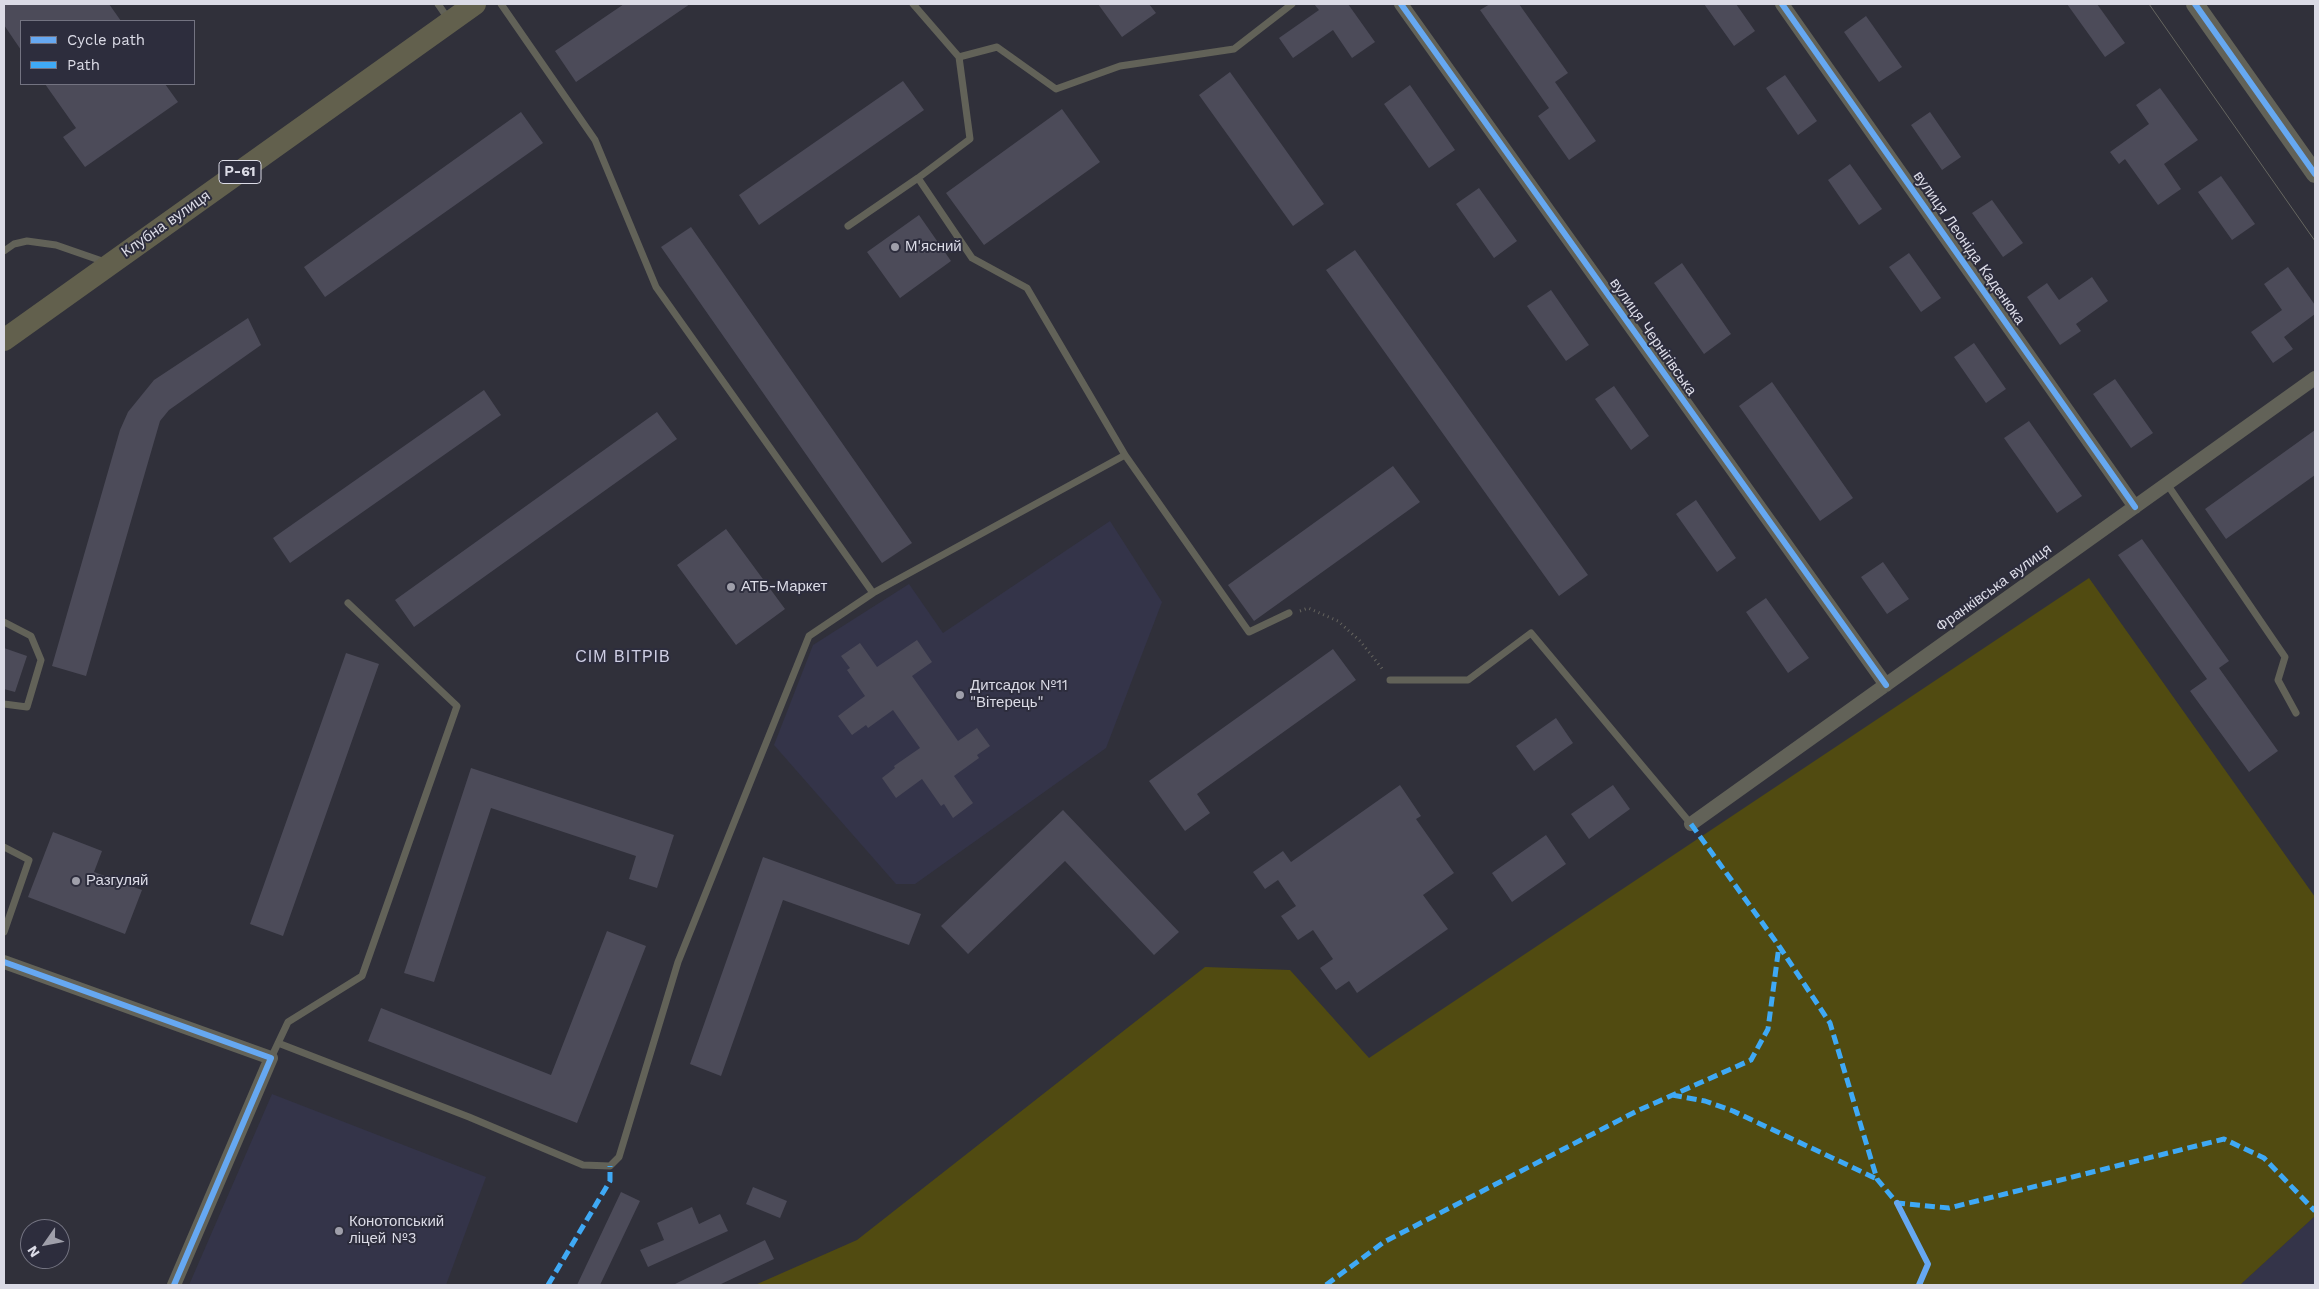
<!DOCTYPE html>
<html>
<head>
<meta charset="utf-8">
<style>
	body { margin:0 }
	#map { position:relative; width:2319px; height:1289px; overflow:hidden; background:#30303a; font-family:"Work Sans",sans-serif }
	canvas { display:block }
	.frame { position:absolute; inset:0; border:5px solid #dbdbe6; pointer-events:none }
	.legend { position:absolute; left:20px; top:20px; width:175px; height:65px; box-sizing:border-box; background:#2d2d3d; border:1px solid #737381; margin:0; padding:6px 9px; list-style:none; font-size:15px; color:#dbdbe6 }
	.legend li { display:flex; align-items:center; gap:10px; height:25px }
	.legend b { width:25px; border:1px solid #737381 }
	.north { position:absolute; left:20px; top:1219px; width:50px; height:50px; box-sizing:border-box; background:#2d2d3d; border:1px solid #737381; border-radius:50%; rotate:237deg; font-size:14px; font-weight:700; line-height:20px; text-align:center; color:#dbdbe6 }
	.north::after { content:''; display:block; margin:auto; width:18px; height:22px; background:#9f9faa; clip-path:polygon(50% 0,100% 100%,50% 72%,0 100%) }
</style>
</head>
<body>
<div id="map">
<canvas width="2319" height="1289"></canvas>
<div class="frame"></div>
<ul class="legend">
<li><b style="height:6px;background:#66a8f1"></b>Cycle path</li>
<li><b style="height:6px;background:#3fa9f5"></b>Path</li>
</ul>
<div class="north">N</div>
</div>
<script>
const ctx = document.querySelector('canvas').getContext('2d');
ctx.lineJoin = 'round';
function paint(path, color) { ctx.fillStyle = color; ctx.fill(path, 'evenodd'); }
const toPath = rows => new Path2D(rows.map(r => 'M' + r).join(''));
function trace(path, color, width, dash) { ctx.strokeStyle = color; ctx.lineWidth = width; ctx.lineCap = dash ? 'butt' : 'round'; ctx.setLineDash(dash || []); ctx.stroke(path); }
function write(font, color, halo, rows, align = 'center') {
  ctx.font = font + ' "Work Sans",sans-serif'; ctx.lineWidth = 4; ctx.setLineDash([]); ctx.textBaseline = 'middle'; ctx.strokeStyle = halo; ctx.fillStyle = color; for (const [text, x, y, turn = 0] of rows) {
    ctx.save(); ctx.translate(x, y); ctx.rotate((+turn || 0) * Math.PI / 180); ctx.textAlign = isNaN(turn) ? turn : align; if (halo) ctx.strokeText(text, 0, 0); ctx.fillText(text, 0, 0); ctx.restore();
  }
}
paint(toPath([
	[1110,521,1162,602,1106,748,915,884,896,884,774,745,813,645,909,584,943,633],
	[272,1094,486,1177,446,1285,189,1285],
	[2315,1216,2315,1285,2240,1285]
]), '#343449');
paint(toPath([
	[2089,578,2315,897,2315,1216,2240,1285,755,1285,857,1240,1205,967,1290,970,1369,1058]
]), '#514b11');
paint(toPath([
	[4,4,109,4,121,21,21,21,21,50,4,25],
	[624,4,690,4,576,82,555,51],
	[1098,4,1149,4,1156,13,1122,37],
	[1314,4,1348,4,1375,42,1352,58,1333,30,1293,58,1279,38,1319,10],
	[1490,4,1519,4,1568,73,1555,82,1596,141,1569,160,1538,116,1549,108,1480,10],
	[1704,4,1736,4,1755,31,1734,46],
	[2067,4,2097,4,2125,43,2105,57],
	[1866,16,1902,67,1879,82,1844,32],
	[1230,72,1324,204,1293,226,1199,95],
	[1785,75,1817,121,1798,135,1766,88],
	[903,81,924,110,759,225,739,195],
	[45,84,165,84,178,102,85,167,63,137,76,128],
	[1410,85,1455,150,1429,168,1384,104],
	[2160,88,2198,140,2164,164,2181,189,2158,205,2125,159,2119,164,2110,152,2149,124,2136,105],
	[1062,109,1100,162,984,245,946,193],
	[521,112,543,143,325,297,304,267],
	[1930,112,1961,157,1942,170,1911,125],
	[1850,164,1882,209,1859,225,1828,180],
	[2221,176,2255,224,2232,240,2198,192],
	[1479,188,1517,241,1494,258,1456,204],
	[1992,200,2023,243,2003,257,1972,213],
	[919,215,951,261,900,298,867,252],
	[691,227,912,543,882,563,661,247],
	[1355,250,1588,575,1559,596,1326,270],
	[1909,253,1941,298,1921,312,1889,267],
	[1682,263,1731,334,1704,354,1654,283],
	[2288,267,2315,305,2315,314,2284,337,2293,349,2273,363,2251,332,2282,310,2264,284],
	[2092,277,2108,301,2076,324,2081,331,2060,345,2027,297,2047,283,2059,300],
	[1551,290,1589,345,1566,361,1527,306],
	[248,318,261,345,169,410,160,421,86,676,52,666,120,430,128,412,154,380],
	[1974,343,2006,389,1986,403,1954,357],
	[2115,379,2153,433,2131,448,2093,394],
	[1772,382,1853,498,1820,521,1739,406],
	[1614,386,1649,436,1631,450,1595,399],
	[484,390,501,415,290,563,273,538],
	[657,412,677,439,414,627,395,600],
	[2029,421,2082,496,2057,513,2004,438],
	[2315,430,2315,475,2226,539,2205,509],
	[1393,466,1420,502,1254,621,1228,585],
	[1696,500,1736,558,1717,572,1676,514],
	[726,529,785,609,736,645,677,565],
	[2142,539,2229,661,2219,668,2278,751,2249,772,2190,691,2207,679,2118,555],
	[1883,562,1909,599,1887,614,1861,577],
	[1766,598,1809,658,1788,673,1746,612],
	[917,640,932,662,912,676,958,741,977,728,990,746,977,755,979,758,954,776,973,803,953,818,944,804,941,806,922,779,896,798,882,778,895,768,894,766,920,748,893,710,868,728,866,725,852,735,838,716,865,696,847,670,850,668,841,656,860,643,877,667],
	[4,648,27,656,15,692,4,689],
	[1333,649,1356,680,1197,794,1210,813,1185,831,1149,781],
	[346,653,379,664,283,936,250,924],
	[1556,718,1573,743,1534,771,1516,746],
	[471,768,674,835,657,888,629,879,636,856,491,808,434,982,404,973],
	[1400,785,1421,816,1416,819,1454,873,1423,895,1448,929,1357,993,1349,981,1336,990,1320,968,1333,959,1313,930,1298,940,1281,916,1296,906,1278,880,1265,889,1253,872,1283,851,1291,862],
	[1613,785,1630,809,1589,839,1571,814],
	[1063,810,1179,932,1154,955,1065,861,968,954,941,926],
	[53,832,102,851,94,872,142,890,125,934,28,897],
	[1546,835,1566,864,1512,902,1492,873],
	[763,857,921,914,909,945,783,900,721,1076,690,1064],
	[607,931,646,946,577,1123,368,1041,381,1008,551,1075],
	[753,1187,787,1201,780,1218,746,1204],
	[621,1192,640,1201,600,1285,577,1285],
	[692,1207,699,1224,720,1214,728,1231,648,1267,640,1250,664,1240,657,1223],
	[765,1240,774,1259,719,1285,673,1285]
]), '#4c4b59');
trace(toPath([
	[1300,611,1308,608,1338,621,1360,641,1384,671]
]), '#66655f', 3, [1, 4]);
trace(toPath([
	[438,4,449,20],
	[501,4,595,140,656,287,873,593,1125,455],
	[959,57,997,47,1056,89,1120,66,1234,49,1292,4],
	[918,178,972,258,1027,288,1125,455,1249,632,1289,613],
	[848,226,918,178,970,139,959,57,913,4],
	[4,251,14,244,27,241,56,245,105,262],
	[2167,484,2285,657,2278,680,2296,713],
	[4,622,31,636,41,660,27,707,4,704],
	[1390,680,1468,680,1531,633,1691,824],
	[4,847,29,860,4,932],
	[278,1043,469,1117,583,1165,610,1166,619,1157,678,962,809,636,873,593],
	[271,1058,288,1022,362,976,457,706,348,603]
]), '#626258', 7);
trace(toPath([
	[1401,4,1886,685],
	[1782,4,2135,507],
	[1691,824,2315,378],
	[4,962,271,1058,174,1285]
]), '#626258', 14);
trace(toPath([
	[2195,4,2315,174]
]), '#626258', 18);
trace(toPath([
	[4,340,475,4]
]), '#62604d', 22);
trace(toPath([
	[2149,4,2315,241]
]), '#666660', 1);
trace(toPath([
	[1691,824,1779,946,1830,1023,1877,1179,1897,1203,1949,1208,2224,1139,2264,1158,2315,1211],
	[1672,1095,1705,1101,1733,1111,1877,1179],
	[548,1285,610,1181,610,1166],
	[1326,1285,1384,1242,1637,1111,1751,1060,1768,1029,1779,946]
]), '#3fa9f5', 5, [10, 5]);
trace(toPath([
	[1401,4,1886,685],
	[1782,4,2135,507],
	[2195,4,2315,174],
	[4,962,271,1058,174,1285],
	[1897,1203,1928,1264,1919,1285]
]), '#66a8f1', 6);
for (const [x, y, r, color] of [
	[895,247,5,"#9f9faa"],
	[731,587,5,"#9f9faa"],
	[960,695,5,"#9f9faa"],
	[76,881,5,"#9f9faa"],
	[339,1231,5,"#9f9faa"]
]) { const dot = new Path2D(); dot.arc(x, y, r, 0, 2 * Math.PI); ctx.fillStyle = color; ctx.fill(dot); trace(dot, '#2d2d3d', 2); }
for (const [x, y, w] of [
	[240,172,42]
]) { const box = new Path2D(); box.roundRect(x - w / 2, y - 11.5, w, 23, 4); ctx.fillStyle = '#2d2d3d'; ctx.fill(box); trace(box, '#dbdbe6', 1); }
write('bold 14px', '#dbdbe6', null, [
	["Р-61",240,172]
]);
write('15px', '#dbdbe6', '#2d2d3d', [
	["Клубна вулиця",166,224,-35],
	["вулиця Леоніда Каденюка",1969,248,55],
	["вулиця Чернігівська",1653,337,55],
	["Франківська вулиця",1994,588,-36]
]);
write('15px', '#dbdbe6', '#2d2d3d', [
	["М'ясний",905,247],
	["АТБ-Маркет",741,587],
	["Дитсадок №11",970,686],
	["\"Вітерець\"",970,703],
	["Разгуляй",86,881],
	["Конотопський",349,1222],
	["ліцей №3",349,1239]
], 'left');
ctx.letterSpacing = '1px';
write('16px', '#cfcfe4', '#2d2d3d', [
	["СІМ ВІТРІВ",623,657]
]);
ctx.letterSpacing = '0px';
</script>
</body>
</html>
